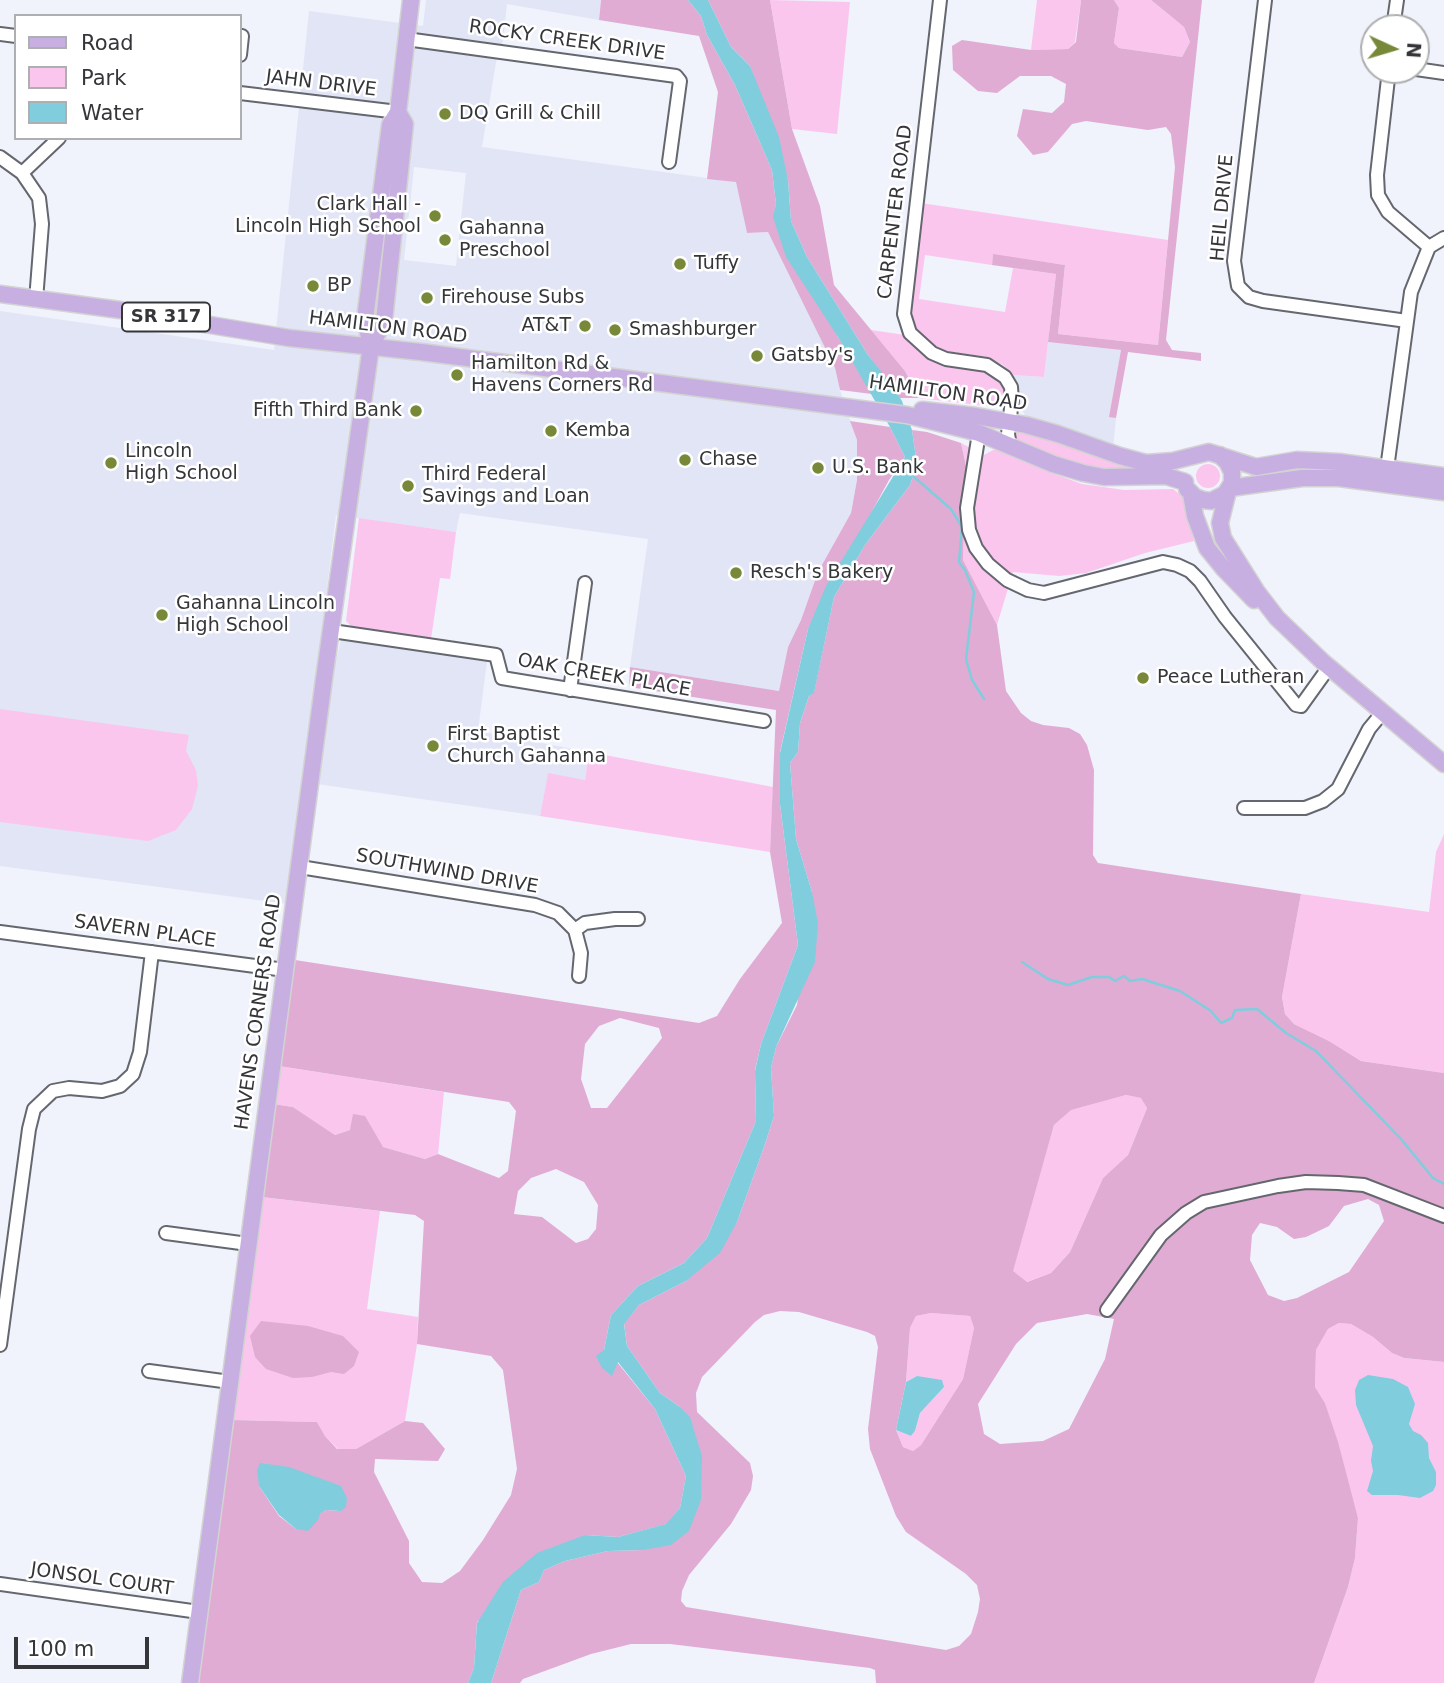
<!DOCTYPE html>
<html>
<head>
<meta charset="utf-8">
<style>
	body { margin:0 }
	#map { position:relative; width:1444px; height:1683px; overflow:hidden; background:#f0f2fc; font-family:"DejaVu Sans",sans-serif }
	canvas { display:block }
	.legend { position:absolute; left:14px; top:14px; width:228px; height:126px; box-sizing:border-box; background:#fff; border:2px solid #aeafb0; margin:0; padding:9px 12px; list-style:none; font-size:21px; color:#353639 }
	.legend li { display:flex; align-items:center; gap:14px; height:35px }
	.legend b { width:35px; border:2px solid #aeafb0 }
	.north { position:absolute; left:1360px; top:14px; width:70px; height:70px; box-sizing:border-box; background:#fff; border:2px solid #aeafb0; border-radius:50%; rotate:94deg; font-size:19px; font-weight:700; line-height:28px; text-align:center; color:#353639 }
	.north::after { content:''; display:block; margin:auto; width:24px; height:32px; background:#778939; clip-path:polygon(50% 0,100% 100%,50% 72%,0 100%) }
	.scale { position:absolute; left:14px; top:1637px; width:135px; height:32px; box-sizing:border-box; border:4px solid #353639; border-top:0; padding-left:9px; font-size:21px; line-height:24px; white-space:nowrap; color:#353639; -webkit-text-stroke:5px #fff; paint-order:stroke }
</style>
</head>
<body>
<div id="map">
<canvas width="1444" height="1683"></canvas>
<ul class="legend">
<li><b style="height:9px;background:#c7b0e1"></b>Road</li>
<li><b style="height:19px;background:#fbc6ee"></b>Park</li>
<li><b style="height:19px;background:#80cddd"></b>Water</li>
</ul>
<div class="north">N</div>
<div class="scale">100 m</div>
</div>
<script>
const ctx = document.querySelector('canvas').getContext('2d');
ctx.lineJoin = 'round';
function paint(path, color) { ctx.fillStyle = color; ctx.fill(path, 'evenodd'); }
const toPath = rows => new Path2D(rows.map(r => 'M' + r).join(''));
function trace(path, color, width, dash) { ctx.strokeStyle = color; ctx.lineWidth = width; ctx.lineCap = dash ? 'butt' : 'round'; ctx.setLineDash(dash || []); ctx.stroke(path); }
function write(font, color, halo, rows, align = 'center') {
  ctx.font = font + ' "DejaVu Sans",sans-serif'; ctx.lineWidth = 5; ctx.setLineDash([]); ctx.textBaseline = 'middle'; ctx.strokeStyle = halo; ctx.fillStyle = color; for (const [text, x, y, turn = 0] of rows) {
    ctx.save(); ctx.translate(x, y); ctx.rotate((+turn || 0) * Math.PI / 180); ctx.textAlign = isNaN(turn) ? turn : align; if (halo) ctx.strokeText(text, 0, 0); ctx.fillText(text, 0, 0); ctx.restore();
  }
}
paint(toPath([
	[426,0,601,0,599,20,507,4,503,41,496,62,482,147,736,182,747,233,768,232,785,265,835,368,840,390,857,440,857,480,851,513,818,572,801,620,788,647,779,691,630,667,648,539,460,513,456,532,336,515,288,904,0,866,0,311,274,350,309,11,423,26],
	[414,167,466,173,456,266,404,260],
	[1048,342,1121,350,1110,416,1116,418,1113,449,1028,422,1020,405,1013,375,1044,377],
	[351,637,487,661,478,731,589,752,585,780,548,774,540,816,317,784,331,680,341,640]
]), '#e1e5f6');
paint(toPath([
	[770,0,850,2,837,134,792,129],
	[1037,0,1081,0,1075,42,1068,49,1031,50],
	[1114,0,1151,0,1184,27,1190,42,1182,57,1119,48,1114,43,1119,8],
	[921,203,1168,240,1158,345,1058,334,1065,265,993,255,992,265,925,255,919,299,1005,312,1013,268,1056,274,1044,377,1013,375,1003,365,988,357,945,351,927,343,914,327,910,306],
	[871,330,905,335,919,352,937,362,992,372,1004,382,1006,403,1003,408,919,398,905,371],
	[1014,431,1076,448,1133,468,1149,471,1176,469,1176,478,1096,475,1020,446,1014,438],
	[961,443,984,455,995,449,1003,448,1052,473,1082,484,1124,490,1173,489,1183,497,1194,541,1145,553,1086,573,1059,576,1013,572,997,625,963,560,966,466],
	'1196 476a12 12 0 1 1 24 0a12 12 0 1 1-24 0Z',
	[359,518,456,532,450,579,440,578,431,639,354,629,346,621],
	[0,709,189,735,186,751,196,770,198,786,192,809,176,830,148,841,0,822],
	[589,752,773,787,770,852,540,816,548,773,585,780],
	[1444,834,1444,1073,1361,1061,1329,1041,1294,1024,1285,1014,1282,997,1301,894,1429,912,1436,852],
	[279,1066,444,1092,438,1154,425,1159,383,1147,350,1130,335,1135,293,1107,273,1104],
	[1126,1095,1142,1098,1147,1108,1128,1155,1103,1178,1070,1252,1051,1273,1026,1282,1012,1271,1054,1125,1070,1110],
	[262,1197,380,1211,367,1309,418,1317,417,1344,405,1421,356,1449,338,1449,325,1436,317,1422,232,1420],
	[931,1313,970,1316,974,1328,963,1379,921,1445,913,1451,903,1447,896,1430,911,1436,915,1431,920,1413,944,1387,917,1376,906,1382,910,1328,916,1316],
	[1339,1323,1351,1324,1373,1337,1392,1353,1404,1358,1444,1362,1444,1683,1314,1683,1348,1587,1355,1558,1358,1518,1325,1403,1315,1387,1316,1350,1328,1329]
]), '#fbc6ee');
paint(toPath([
	[601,0,688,0,701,16,707,35,735,85,772,170,776,204,774,217,838,337,872,394,840,390,835,368,768,232,747,233,736,182,707,179,718,92,699,36,599,20],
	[708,0,770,0,792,129,820,206,834,285,905,371,919,398,900,398,868,355,807,257,791,221,788,180,750,66,731,47],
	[1081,0,1114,0,1119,8,1114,43,1119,48,1182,57,1190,42,1184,27,1151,0,1202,0,1166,340,1172,350,1201,353,1201,361,1128,352,1116,418,1109,417,1121,350,1048,342,1056,274,992,265,993,254,1065,265,1058,334,1158,345,1175,167,1171,134,1166,127,1148,130,1086,121,1072,124,1048,152,1033,155,1017,136,1023,109,1052,113,1064,102,1066,84,1051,76,1020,76,997,93,978,91,953,70,952,46,962,40,1031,50,1068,49,1076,42],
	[850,421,890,427,905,457,889,480,808,629,780,752,780,804,798,945,761,1044,755,1070,756,1121,707,1238,684,1263,638,1286,611,1315,604,1350,612,1375,617,1362,655,1409,686,1476,680,1508,667,1524,618,1537,585,1535,477,1622,474,1668,468,1683,197,1683,232,1420,317,1422,325,1436,337,1449,356,1449,405,1421,423,1423,445,1449,438,1461,375,1459,374,1472,409,1541,409,1563,422,1582,442,1583,460,1571,483,1540,511,1495,517,1469,503,1370,491,1356,417,1344,424,1221,415,1215,262,1197,273,1104,293,1107,335,1135,350,1130,353,1114,365,1116,383,1147,425,1159,438,1154,499,1178,508,1171,516,1111,509,1102,279,1066,295,960,699,1023,717,1016,740,979,782,923,770,852,776,710,629,687,630,667,779,691,788,647,801,620,818,572,851,513,857,480,857,440],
	[620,1018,659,1028,662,1038,607,1108,591,1108,581,1079,585,1044,599,1026],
	[556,1169,584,1182,598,1205,596,1229,588,1239,576,1243,542,1217,514,1214,518,1191,531,1178],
	[259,1486,341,1511,326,1510,296,1529,279,1516],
	[912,430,927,432,961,443,966,466,963,560,997,625,1006,691,1021,713,1031,721,1043,725,1069,728,1080,734,1087,745,1094,770,1093,855,1098,863,1301,894,1282,997,1285,1014,1294,1024,1329,1041,1361,1061,1444,1073,1444,1362,1404,1358,1392,1353,1373,1337,1351,1324,1339,1323,1328,1329,1316,1350,1315,1387,1325,1403,1338,1442,1358,1518,1355,1558,1348,1587,1314,1683,876,1683,875,1670,870,1668,670,1644,631,1644,591,1654,523,1679,520,1683,491,1683,521,1590,539,1582,544,1570,565,1561,608,1551,643,1550,701,1500,680,1407,660,1393,627,1346,624,1323,639,1305,686,1281,737,1222,764,1147,774,1116,771,1068,776,1047,797,1005,812,892,796,839,790,763,798,752,800,723,809,696,814,692,834,597,865,545,910,485,917,465],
	[1126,1095,1141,1098,1147,1108,1128,1155,1103,1178,1070,1252,1051,1273,1027,1282,1013,1271,1054,1125,1071,1110],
	[1368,1199,1379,1205,1384,1221,1349,1272,1297,1298,1284,1301,1268,1295,1250,1260,1252,1235,1260,1223,1277,1227,1294,1239,1306,1237,1329,1226,1344,1206],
	[780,1311,799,1312,867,1332,875,1336,878,1347,868,1429,870,1449,896,1516,906,1532,966,1574,977,1585,980,1599,978,1612,971,1634,959,1646,946,1650,686,1607,681,1601,682,1591,689,1575,731,1524,751,1490,753,1476,750,1463,697,1412,696,1393,702,1377,755,1322,764,1315],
	[931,1313,970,1316,974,1328,963,1379,921,1445,913,1451,903,1447,896,1430,906,1382,910,1328,916,1316],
	[1087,1314,1114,1319,1105,1359,1069,1429,1043,1441,1000,1444,984,1434,978,1404,1016,1344,1037,1323],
	[261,1321,308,1326,343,1336,359,1352,354,1366,344,1374,331,1372,312,1377,293,1378,266,1369,255,1357,250,1336]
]), '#e0acd3');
paint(toPath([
	[688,0,708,0,731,47,750,66,779,137,788,180,791,221,807,257,868,355,892,385,902,401,912,430,917,465,910,485,865,545,834,597,814,693,809,696,800,723,798,752,790,763,796,839,812,892,818,923,815,962,776,1047,771,1068,774,1116,764,1147,737,1222,720,1253,686,1281,639,1305,624,1324,627,1346,660,1393,680,1407,690,1417,702,1456,701,1500,689,1531,671,1545,643,1550,608,1551,565,1561,544,1570,539,1582,521,1590,491,1683,468,1683,474,1668,477,1623,503,1582,537,1553,585,1535,618,1537,666,1524,680,1508,686,1476,655,1409,618,1362,612,1376,602,1368,596,1356,604,1350,611,1315,638,1286,684,1263,707,1238,756,1121,755,1071,761,1044,798,945,780,804,780,753,808,629,826,586,905,457,890,427,838,337,786,257,773,217,776,204,772,170,735,85,707,35,701,16],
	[1368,1375,1393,1379,1408,1387,1415,1404,1409,1424,1413,1431,1421,1435,1428,1443,1429,1458,1436,1472,1436,1485,1433,1491,1420,1498,1398,1495,1372,1495,1367,1491,1373,1471,1371,1461,1373,1446,1356,1405,1355,1390,1359,1380],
	[917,1376,942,1380,944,1387,920,1413,915,1431,911,1436,896,1430,906,1382],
	[260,1463,289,1467,341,1486,347,1498,346,1507,341,1511,326,1510,320,1514,318,1520,308,1531,296,1529,279,1515,259,1486,257,1470]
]), '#80cddd');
trace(toPath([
	[913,476,951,509,962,527,959,562,965,570,974,592,966,659,972,680,984,699],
	[1022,962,1048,979,1068,985,1092,977,1109,977,1115,981,1124,976,1130,981,1142,979,1180,991,1211,1011,1221,1023,1232,1018,1235,1010,1257,1009,1286,1033,1316,1051,1401,1139,1433,1178,1444,1184]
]), '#80cddd', 2.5);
const minor = toPath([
	[940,0,904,314,910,333,932,353,946,359,987,365,1005,377,1011,387,1012,400,1008,434,1010,446],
	[1265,0,1234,261,1238,286,1249,297,1263,301,1407,321],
	[1393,28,1397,0],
	[0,34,16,36],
	[406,39,676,76,680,81,669,162],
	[240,55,242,36],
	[1416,69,1444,73],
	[1389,70,1377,175,1378,195,1388,212,1429,247],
	[240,93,398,112],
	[0,157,22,173,39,198,42,224,36,300],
	[22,173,59,138],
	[979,433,967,508,969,530,976,548,988,564,1007,580,1028,590,1044,593,1163,562,1177,565,1190,571,1200,581,1225,617,1296,705,1301,706,1329,667],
	[1386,476,1411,292,1429,247,1444,238],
	[332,631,496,655,502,678,764,721],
	[570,690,585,583],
	[1244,808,1305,808,1323,801,1338,789,1369,729,1383,712],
	[300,867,535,905,558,913,575,930,581,953,579,976],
	[575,930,585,923,615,919,638,919],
	[0,932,285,970],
	[166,1233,248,1244],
	[1107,1310,1161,1235,1186,1213,1204,1202,1278,1186,1306,1182,1338,1183,1364,1185,1444,1216],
	[0,1345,29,1129,34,1109,53,1091,69,1088,102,1091,120,1086,133,1074,140,1052,152,952],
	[149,1371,230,1382],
	[0,1584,199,1612]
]);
const major = toPath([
	[0,294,120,310,289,338,421,352,907,415,979,433,1053,464,1083,473,1104,477,1166,476,1185,482],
	[371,346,365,319,390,125,398,112,411,0],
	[922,410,976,416,1026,425,1058,434,1120,456,1146,463,1173,461,1209,452,1256,467,1297,460,1339,462,1444,476],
	[1230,488,1302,478,1339,478,1444,492],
	[1187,489,1195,497,1203,500,1211,501,1225,494,1232,483,1232,472,1227,462,1220,455],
	[1228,491,1220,523,1223,538,1257,592,1277,618,1323,662,1444,764],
	[1191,494,1195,516,1207,548,1224,569,1254,600],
	[190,1683,324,679,371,346,384,321,405,124,398,112]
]);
trace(minor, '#65676f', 16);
trace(major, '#d3d3d3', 19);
trace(minor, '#fff', 12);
trace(major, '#c7b0e1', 16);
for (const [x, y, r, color] of [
	[445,114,7,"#778939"],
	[435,216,7,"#778939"],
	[445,240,7,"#778939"],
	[680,264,7,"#778939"],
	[313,286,7,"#778939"],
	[427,298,7,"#778939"],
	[585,326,7,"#778939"],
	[615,330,7,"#778939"],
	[757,356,7,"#778939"],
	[457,375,7,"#778939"],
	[416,411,7,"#778939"],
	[551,431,7,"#778939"],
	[685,460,7,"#778939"],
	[111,463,7,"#778939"],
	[818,468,7,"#778939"],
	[408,486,7,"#778939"],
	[736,573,7,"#778939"],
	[162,615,7,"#778939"],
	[1143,678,7,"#778939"],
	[433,746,7,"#778939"]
]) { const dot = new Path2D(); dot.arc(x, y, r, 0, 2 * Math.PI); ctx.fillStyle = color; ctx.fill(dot); trace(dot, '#fff', 2.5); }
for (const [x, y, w] of [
	[166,317,88]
]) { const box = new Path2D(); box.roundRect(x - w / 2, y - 14.5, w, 29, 5); ctx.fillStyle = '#fff'; ctx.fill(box); trace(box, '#353639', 2); }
write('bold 18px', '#353639', null, [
	["SR 317",166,317]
]);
write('19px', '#353639', '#fff', [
	["ROCKY CREEK DRIVE",567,41,8],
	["JAHN DRIVE",321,84,7],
	["HEIL DRIVE",1223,208,-85],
	["CARPENTER ROAD",896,212,-83],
	["HAMILTON ROAD",388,328,7],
	["HAMILTON ROAD",948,394,8],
	["OAK CREEK PLACE",604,676,10],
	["SOUTHWIND DRIVE",447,872,10],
	["SAVERN PLACE",145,932,8],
	["HAVENS CORNERS ROAD",259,1012,-82],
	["JONSOL COURT",102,1580,8]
]);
write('19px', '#353639', '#fff', [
	["DQ Grill & Chill",459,114],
	["Clark Hall -",421,205,"right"],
	["Lincoln High School",421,227,"right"],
	["Gahanna",459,229],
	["Preschool",459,251],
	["Tuffy",694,264],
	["BP",327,286],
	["Firehouse Subs",441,298],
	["AT&T",571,326,"right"],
	["Smashburger",629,330],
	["Gatsby's",771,356],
	["Hamilton Rd &",471,364],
	["Havens Corners Rd",471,386],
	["Fifth Third Bank",402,411,"right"],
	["Kemba",565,431],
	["Lincoln",125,452],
	["High School",125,474],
	["Chase",699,460],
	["U.S. Bank",832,468],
	["Third Federal",422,475],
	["Savings and Loan",422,497],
	["Resch's Bakery",750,573],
	["Gahanna Lincoln",176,604],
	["High School",176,626],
	["Peace Lutheran",1157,678],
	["First Baptist",447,735],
	["Church Gahanna",447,757]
], 'left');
</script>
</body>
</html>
